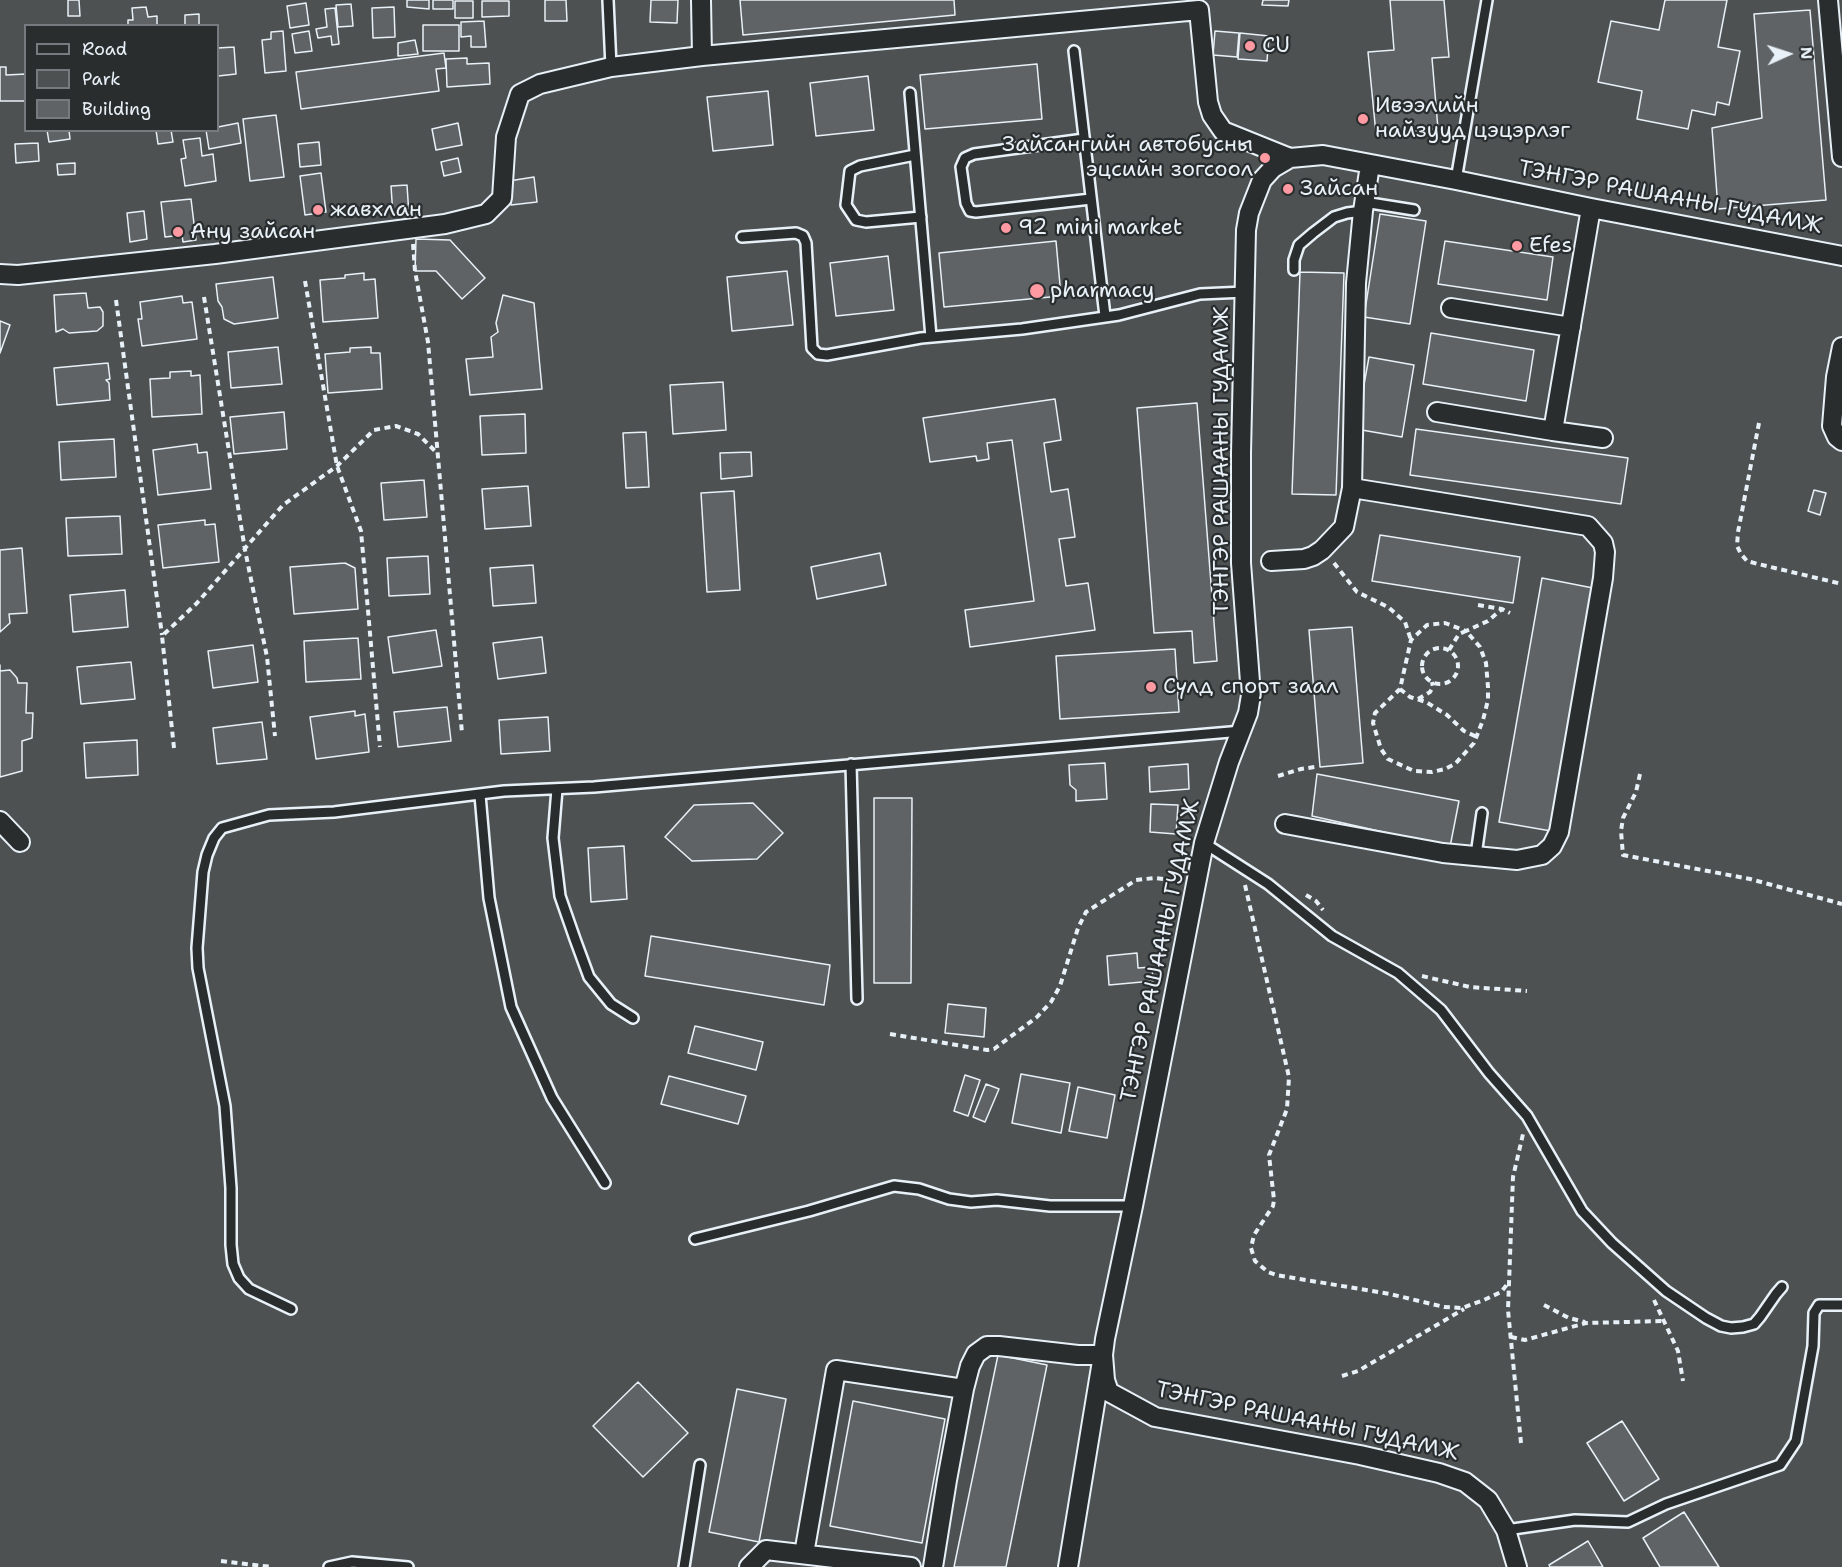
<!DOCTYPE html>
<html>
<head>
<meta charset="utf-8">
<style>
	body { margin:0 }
	#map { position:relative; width:1842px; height:1567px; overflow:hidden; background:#35393a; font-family:"Shantell Sans",sans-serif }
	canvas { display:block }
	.legend { position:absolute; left:24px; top:24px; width:195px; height:108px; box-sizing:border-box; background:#2a2d2e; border:2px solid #767b7f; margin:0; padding:8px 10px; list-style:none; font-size:18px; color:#e8f1f8 }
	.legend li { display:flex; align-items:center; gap:12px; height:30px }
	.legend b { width:30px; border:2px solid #767b7f }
	.north { position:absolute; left:1758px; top:24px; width:60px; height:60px; -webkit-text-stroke:4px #2a2d2e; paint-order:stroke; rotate:87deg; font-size:16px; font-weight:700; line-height:24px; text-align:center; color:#e8f1f8 }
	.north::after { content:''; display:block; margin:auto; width:21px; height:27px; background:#e8f1f8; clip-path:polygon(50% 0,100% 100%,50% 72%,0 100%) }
</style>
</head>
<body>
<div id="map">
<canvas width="1842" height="1567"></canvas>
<ul class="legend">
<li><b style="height:8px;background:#2a2d2e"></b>Road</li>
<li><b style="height:16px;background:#4d5152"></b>Park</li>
<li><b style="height:16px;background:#5f6365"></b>Building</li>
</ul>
<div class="north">N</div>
</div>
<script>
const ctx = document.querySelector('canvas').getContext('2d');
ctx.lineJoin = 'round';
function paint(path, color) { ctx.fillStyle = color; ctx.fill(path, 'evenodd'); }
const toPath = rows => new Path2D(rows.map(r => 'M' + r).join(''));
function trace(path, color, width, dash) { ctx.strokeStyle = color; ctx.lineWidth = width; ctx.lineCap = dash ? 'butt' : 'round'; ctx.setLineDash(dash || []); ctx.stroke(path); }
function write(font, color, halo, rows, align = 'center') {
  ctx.font = font + ' "Shantell Sans",sans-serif'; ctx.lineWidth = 4.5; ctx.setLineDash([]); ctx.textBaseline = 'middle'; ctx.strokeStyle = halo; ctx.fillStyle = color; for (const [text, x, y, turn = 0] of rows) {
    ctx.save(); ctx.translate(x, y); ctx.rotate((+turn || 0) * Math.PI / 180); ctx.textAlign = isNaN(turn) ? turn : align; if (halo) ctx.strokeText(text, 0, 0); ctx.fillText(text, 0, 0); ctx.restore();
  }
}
paint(toPath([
	[0,0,1842,0,1842,1567,0,1567],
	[26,26,218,26,218,130,26,130]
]), '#4d5152');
const building = toPath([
	[68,0,79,0,80,16,68,16,68,0],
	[407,0,429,0,429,9,407,7,407,0],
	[433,0,453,0,453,9,433,9,433,0],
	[545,0,566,0,567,21,545,21,545,0],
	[651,0,678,0,677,23,650,22,651,0],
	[740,0,954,0,955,15,743,35,740,0],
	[1263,0,1289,0,1288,6,1262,5,1263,0],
	[1390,0,1444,0,1449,57,1432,58,1438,129,1376,134,1368,52,1394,50,1390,0],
	[1665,0,1727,0,1718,47,1740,51,1729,105,1717,102,1715,115,1692,110,1688,129,1637,119,1642,91,1598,82,1611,21,1659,30,1665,0],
	[455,1,473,1,473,18,455,18,455,1],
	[482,1,509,1,509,16,482,17,482,1],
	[306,3,309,25,290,28,287,6,306,3],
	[351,4,353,26,338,27,336,5,351,4],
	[146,7,148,17,157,16,157,26,128,26,128,20,133,20,132,8,146,7],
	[394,7,395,37,373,38,372,8,394,7],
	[335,8,339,44,332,45,331,36,318,38,316,29,327,27,325,9,335,8],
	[1810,10,1826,200,1718,209,1712,128,1762,118,1754,14,1810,10],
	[199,14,199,26,185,26,185,15,199,14],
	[484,21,486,47,471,47,471,36,461,37,461,22,484,21],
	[423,25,459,25,459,51,423,51,423,25],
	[283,31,286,71,265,73,262,40,271,39,271,32,283,31],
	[309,31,312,51,295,53,292,34,309,31],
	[1215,31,1239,33,1237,57,1213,55,1215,31],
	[1240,33,1269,36,1267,61,1238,59,1240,33],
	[415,40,418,54,398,56,398,43,415,40],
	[234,47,236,74,218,76,218,48,234,47],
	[444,53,446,68,436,69,439,91,301,109,296,72,444,53],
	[467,58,467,64,489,63,490,84,447,87,446,59,467,58],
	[1037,64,1042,119,925,129,920,75,1037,64],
	[0,67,6,67,6,75,26,74,26,101,0,101,0,67],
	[868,76,874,130,816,136,810,83,868,76],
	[768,91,773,145,713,151,707,97,768,91],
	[276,115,284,177,250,181,243,119,276,115],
	[238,123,241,143,209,149,206,130,218,130,218,127,238,123],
	[458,123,462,145,436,150,432,129,458,123],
	[47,130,69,130,70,139,49,142,47,130],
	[156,130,171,130,173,142,158,144,156,130],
	[200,138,202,156,213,154,216,181,185,186,181,159,186,158,183,140,200,138],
	[319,142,321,165,300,167,298,144,319,142],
	[38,143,39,161,16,163,15,144,38,143],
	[458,158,461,172,444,176,441,162,458,158],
	[75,163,75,174,58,175,57,164,75,163],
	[321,173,326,212,305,215,300,176,321,173],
	[534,177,537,202,511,205,509,181,534,177],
	[407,185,409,215,393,216,391,186,407,185],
	[191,199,196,240,183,242,182,235,165,237,161,202,191,199],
	[144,211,147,239,130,242,127,213,144,211],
	[1380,214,1426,221,1410,324,1364,317,1380,214],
	[416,239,450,240,485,278,462,299,436,271,415,271,416,239],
	[1056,241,1061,296,944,307,939,253,1056,241],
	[1445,241,1553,257,1547,300,1438,284,1445,241],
	[888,256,894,310,836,316,830,263,888,256],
	[787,271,793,325,732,331,727,277,787,271],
	[1300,272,1344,273,1336,495,1292,494,1300,272],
	[364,273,364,280,375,279,378,318,323,322,320,280,345,278,345,275,364,273],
	[273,277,278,318,234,324,224,319,222,307,218,301,216,284,273,277],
	[86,293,88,308,100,307,103,312,103,326,97,331,69,333,63,329,56,332,54,295,86,293],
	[503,295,534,303,542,389,470,395,466,359,493,357,491,337,498,332,496,323,503,295],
	[182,296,183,303,192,302,197,339,142,346,138,319,142,319,140,302,182,296],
	[0,321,10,325,0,353,0,321],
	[1431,333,1534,350,1526,401,1423,384,1431,333],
	[278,347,282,384,231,388,228,352,278,347],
	[371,347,371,353,380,353,382,389,328,393,325,354,350,352,350,348,371,347],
	[1369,357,1414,365,1402,437,1356,429,1369,357],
	[108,363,110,379,106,380,109,383,110,400,57,405,54,368,108,363],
	[191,371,191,376,200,375,202,414,152,417,150,379,170,378,170,372,191,371],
	[723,382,726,430,673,434,670,385,723,382],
	[1055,399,1061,440,1044,443,1051,492,1068,489,1075,537,1059,539,1066,586,1088,583,1095,630,970,647,965,610,1034,601,1012,440,987,443,989,459,977,461,976,456,930,462,923,418,1055,399],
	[1197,403,1217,661,1194,663,1192,631,1154,633,1137,408,1197,403],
	[284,412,287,449,234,454,230,417,284,412],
	[525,414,526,453,482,455,480,416,525,414],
	[1416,429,1628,458,1621,504,1410,475,1416,429],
	[646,432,649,487,626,488,623,433,646,432],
	[114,439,116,477,61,480,59,442,114,439],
	[197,444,198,453,207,452,211,489,158,495,153,450,197,444],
	[751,452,752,476,721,479,720,453,751,452],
	[424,480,427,517,384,520,381,483,424,480],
	[528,486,531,526,485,529,482,489,528,486],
	[1814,490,1826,493,1820,515,1808,511,1814,490],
	[734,491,740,590,707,592,701,493,734,491],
	[120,516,122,554,68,556,66,518,120,516],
	[205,520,205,525,215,524,219,562,163,568,158,525,205,520],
	[1380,535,1520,557,1513,603,1372,581,1380,535],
	[22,548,27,613,9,614,10,623,0,632,0,550,22,548],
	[880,553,886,585,817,599,811,567,880,553],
	[428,556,430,594,389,596,387,558,428,556],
	[345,563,355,568,358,609,294,614,290,567,345,563],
	[533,565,536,603,493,606,490,568,533,565],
	[1542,578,1593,588,1551,831,1499,822,1542,578],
	[125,590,128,627,73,632,70,595,125,590],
	[1352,627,1363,763,1320,767,1309,630,1352,627],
	[436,630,442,666,393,673,388,637,436,630],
	[542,637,546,673,498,679,493,643,542,637],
	[358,638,361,679,306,682,304,641,358,638],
	[253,645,258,682,213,688,208,651,253,645],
	[1175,649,1179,712,1060,719,1056,656,1175,649],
	[131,662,135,699,81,704,77,667,131,662],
	[0,665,0,671,10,670,17,678,18,683,27,683,26,713,33,713,32,738,22,741,22,771,0,777,0,665],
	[447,707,451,741,398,747,394,712,447,707],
	[355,711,355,716,365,714,369,752,316,759,310,717,355,711],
	[548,717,550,751,501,754,499,720,548,717],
	[262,722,267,759,217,764,213,728,262,722],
	[137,740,138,775,86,778,84,743,137,740],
	[1105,763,1107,799,1076,801,1076,790,1070,785,1069,765,1105,763],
	[1188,764,1189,789,1150,792,1149,767,1188,764],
	[1317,774,1459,801,1450,847,1312,816,1317,774],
	[874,798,912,798,911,983,874,983,874,798],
	[753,803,783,833,757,859,692,861,665,837,694,805,753,803],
	[1151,804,1178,805,1176,834,1150,832,1151,804],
	[624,846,627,899,591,902,588,848,624,846],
	[651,936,830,965,824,1005,645,976,651,936],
	[1137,953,1138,968,1152,967,1153,981,1109,985,1107,956,1137,953],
	[948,1004,986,1008,984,1037,945,1033,948,1004],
	[695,1026,763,1042,756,1070,688,1053,695,1026],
	[1021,1074,1070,1083,1061,1133,1012,1123,1021,1074],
	[965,1075,980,1080,968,1116,954,1111,965,1075],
	[669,1076,746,1096,738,1124,661,1104,669,1076],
	[986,1084,999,1089,985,1122,973,1117,986,1084],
	[1078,1087,1115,1095,1107,1138,1069,1131,1078,1087],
	[998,1355,1047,1365,1006,1567,954,1567,998,1355],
	[638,1382,688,1433,643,1477,593,1426,638,1382],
	[737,1389,786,1399,759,1542,709,1532,737,1389],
	[853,1401,945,1419,922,1543,830,1526,853,1401],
	[1622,1421,1659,1479,1624,1501,1587,1443,1622,1421],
	[1684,1512,1719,1567,1660,1567,1643,1538,1684,1512],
	[1588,1541,1603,1567,1550,1567,1549,1565,1588,1541]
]);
paint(building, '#5f6365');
trace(building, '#e8f1f8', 1.5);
const lane = toPath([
	[608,0,611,67],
	[1074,51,1105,316],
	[910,93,931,337],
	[1084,139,974,154,965,158,961,167,966,203,970,211,976,212,1091,199],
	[915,155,860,166,850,171,846,205,856,220,866,222,921,217],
	[1456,180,1487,0],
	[1364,202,1414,210],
	[742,237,796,233,803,236,806,243,812,348,818,354,827,355,921,338,1022,329,1119,315,1200,294,1245,292],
	[1294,270,1294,260,1299,245,1313,233,1334,217,1347,213,1363,211],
	[851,764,857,999],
	[557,789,553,838,560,896,575,939,589,977,611,1004,633,1018],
	[480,795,489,898,511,1007,552,1098,605,1183],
	[1204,843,1268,884,1332,936,1398,973,1441,1010,1489,1073,1527,1116,1582,1211,1612,1243,1666,1291,1706,1318,1721,1326,1731,1328,1743,1327,1754,1324,1760,1317,1776,1294,1782,1287],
	[1476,855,1482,813],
	[695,1239,809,1211,894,1186,919,1189,949,1199,971,1202,997,1200,1050,1206,1133,1206],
	[291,1309,249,1289,239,1278,233,1264,231,1245,231,1188,225,1106,198,968,197,948,203,872,207,855,214,838,222,828,269,815,334,812,504,791,594,787,1242,731],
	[1506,1530,1575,1520,1628,1522,1666,1504,1780,1465,1796,1441,1813,1346,1814,1313,1819,1305,1842,1305],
	[329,1567,352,1562,408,1567],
	[684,1567,700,1465]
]);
const street = toPath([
	[701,0,702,56],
	[1828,0,1842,157],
	[0,274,18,275,215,254,445,224,486,214,502,198,506,137,520,94,540,84,611,67,702,56,1199,10,1208,102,1212,115,1223,131,1290,158],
	[1451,308,1571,327],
	[1842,347,1836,377,1832,426,1837,437,1842,441],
	[1437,412,1553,431,1591,208],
	[1553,431,1603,438],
	[1271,561,1304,559,1313,556,1322,550,1344,527,1352,488,1356,283,1363,211,1370,165],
	[0,821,20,842],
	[1285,824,1443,853,1517,860,1542,855,1552,846,1559,832,1603,578,1605,552,1603,543,1588,526,1352,488],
	[804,1554,836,1370,964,1389],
	[749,1567,766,1550,911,1567],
	[933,1567,947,1480,964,1389,970,1366,976,1354,987,1346,999,1346,1078,1355,1103,1355,1068,1567],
	[1517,1567,1506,1530,1488,1500,1465,1482,1439,1473,1360,1455,1155,1417,1109,1392,1105,1380,1103,1355,1105,1339,1133,1206,1204,843,1229,762,1248,713,1251,695,1241,563,1241,453,1246,230,1249,213,1262,180,1273,168,1290,158,1323,155,1456,180,1591,208,1842,256]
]);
trace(lane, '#e8f1f8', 14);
trace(street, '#e8f1f8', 22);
trace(toPath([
	[413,244,415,271,428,342,462,733],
	[305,281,337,466,361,531,380,747],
	[204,297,245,550,267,657,275,736],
	[116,300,162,635],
	[1759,423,1738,532,1737,546,1741,554,1747,561,1758,564,1842,584],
	[1334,563,1357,592,1388,607,1405,622,1411,640],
	[1478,605,1502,609,1510,613],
	'1422 666a18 18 0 1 1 36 0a18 18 0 1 1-36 0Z',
	[1449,650,1459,634,1466,631,1480,647,1486,663,1488,687,1488,700,1483,720,1474,743,1455,764,1445,769,1432,772,1414,771,1388,759,1381,749,1373,723,1375,713,1400,689,1411,640,1427,625,1445,623,1466,631,1488,621,1502,609],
	[1400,689,1410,697,1426,702,1447,715,1464,731,1477,737],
	[1418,699,1430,692,1433,687,1432,682],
	[174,748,162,636,197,603,283,505,337,466,374,430,396,426,418,434,436,452],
	[1640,774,1636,792,1623,818,1621,831,1623,855,1750,879,1842,904],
	[1278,776,1301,769,1315,767],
	[1245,885,1289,1077,1287,1109,1269,1155,1274,1200,1273,1206,1254,1235,1251,1248,1255,1261,1268,1272,1276,1275,1390,1294,1444,1307,1462,1308,1484,1300,1501,1292,1509,1282],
	[1306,895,1316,901,1323,910],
	[1422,976,1470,987,1527,991],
	[890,1034,987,1050,994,1049,1037,1017,1051,1002,1060,986,1078,928,1086,912,1136,880,1155,878,1181,881],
	[1654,1300,1678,1351,1683,1381],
	[1544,1305,1569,1318,1585,1322],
	[1511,1337,1525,1340,1586,1323,1664,1321],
	[1342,1376,1358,1371,1464,1309],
	[1521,1443,1508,1310,1513,1177,1523,1134],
	[221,1561,272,1567]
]), '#e8f1f8', 4, [6, 4.5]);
trace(lane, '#2a2d2e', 9);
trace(street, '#2a2d2e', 18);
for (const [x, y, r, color] of [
	[1250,46,6,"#ff9aa2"],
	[1363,119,6,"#ff9aa2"],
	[1265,158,6,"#ff9aa2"],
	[1288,189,6,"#ff9aa2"],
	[318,210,6,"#ff9aa2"],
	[1006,228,6,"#ff9aa2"],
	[178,232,6,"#ff9aa2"],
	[1517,246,6,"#ff9aa2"],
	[1037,291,8,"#ff9aa2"],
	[1151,687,6,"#ff9aa2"]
]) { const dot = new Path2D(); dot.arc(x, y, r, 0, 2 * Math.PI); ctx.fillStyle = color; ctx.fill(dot); trace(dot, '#2a2d2e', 2); }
write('22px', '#e8f1f8', '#2a2d2e', [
	["CU",1262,46],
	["Ивээлийн",1375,106],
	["найзууд цэцэрлэг",1375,131],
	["Зайсангийн автобусны",1253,145,"right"],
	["эцсийн зогсоол",1253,170,"right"],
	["Зайсан",1300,189],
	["жавхлан",330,210],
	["92 mini market",1018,228],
	["Ану зайсан",190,232],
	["Efes",1529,246],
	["pharmacy",1050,291],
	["Сүлд спорт заал",1163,687]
], 'left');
write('22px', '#e8f1f8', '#2a2d2e', [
	["ТЭНГЭР РАШААНЫ ГУДАМЖ",1670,198,11],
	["ТЭНГЭР РАШААНЫ ГУДАМЖ",1222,461,-90],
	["ТЭНГЭР РАШААНЫ ГУДАМЖ",1161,951,-78],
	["ТЭНГЭР РАШААНЫ ГУДАМЖ",1307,1422,12]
]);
</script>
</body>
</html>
